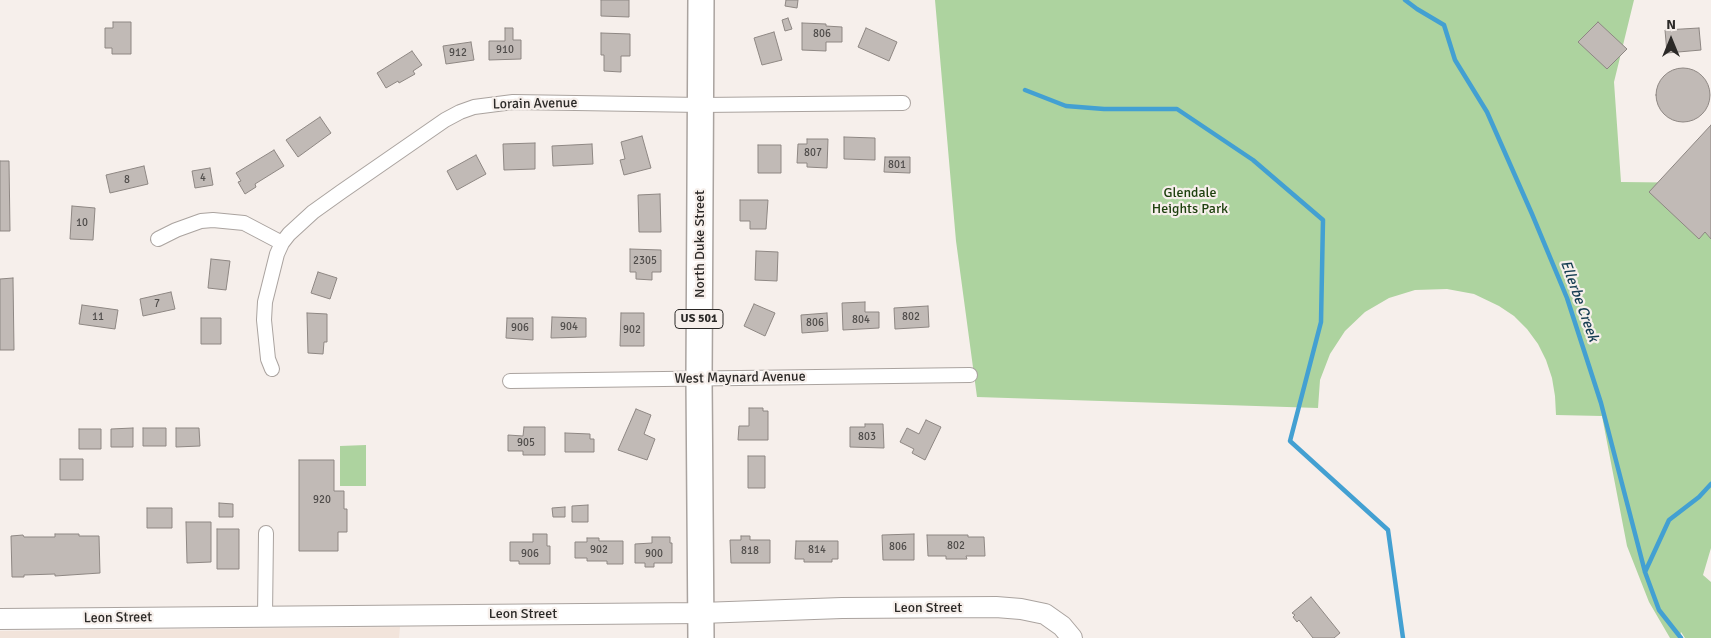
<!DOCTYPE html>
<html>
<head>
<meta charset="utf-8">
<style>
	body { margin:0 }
	#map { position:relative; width:1711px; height:638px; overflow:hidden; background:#f6efeb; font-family:Signika,sans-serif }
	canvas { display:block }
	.north { position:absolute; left:1646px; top:15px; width:50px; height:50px; -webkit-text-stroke:4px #f6efeb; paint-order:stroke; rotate:0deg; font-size:14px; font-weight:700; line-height:20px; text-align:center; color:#2b2927 }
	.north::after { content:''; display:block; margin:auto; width:18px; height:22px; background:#2b2927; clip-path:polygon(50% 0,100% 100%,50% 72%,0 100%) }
</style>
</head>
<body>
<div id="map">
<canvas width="1711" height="638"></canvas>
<div class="north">N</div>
</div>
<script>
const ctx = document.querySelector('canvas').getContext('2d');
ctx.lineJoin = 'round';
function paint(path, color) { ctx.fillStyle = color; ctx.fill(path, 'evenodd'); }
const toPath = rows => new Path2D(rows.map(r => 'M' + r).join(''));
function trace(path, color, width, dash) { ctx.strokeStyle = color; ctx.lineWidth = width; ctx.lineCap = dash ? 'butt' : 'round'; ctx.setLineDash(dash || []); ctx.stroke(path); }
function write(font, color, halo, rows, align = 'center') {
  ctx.font = font + ' Signika,sans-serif'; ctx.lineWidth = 4.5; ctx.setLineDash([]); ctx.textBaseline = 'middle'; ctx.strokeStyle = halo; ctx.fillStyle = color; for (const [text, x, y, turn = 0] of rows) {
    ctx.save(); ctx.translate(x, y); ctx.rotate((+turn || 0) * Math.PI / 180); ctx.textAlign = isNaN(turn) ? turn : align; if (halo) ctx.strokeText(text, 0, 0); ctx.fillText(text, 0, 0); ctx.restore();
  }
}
paint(toPath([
	[400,627,399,638,0,638,0,631]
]), '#f2e4db');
paint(toPath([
	[935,0,1634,0,1614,82,1621,182,1711,183,1711,548,1703,575,1711,582,1711,638,1685,638,1681,632,1679,638,1670,638,1649,602,1627,546,1602,416,1556,415,1555,396,1552,378,1546,360,1538,344,1527,329,1514,316,1499,306,1474,294,1447,289,1415,290,1389,298,1365,312,1345,331,1330,354,1320,380,1318,408,977,397,956,241],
	[366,445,366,486,340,486,340,446]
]), '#add39f');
trace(toPath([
	[1405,0,1417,9,1444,25,1455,60,1487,112,1532,214,1567,298,1601,403,1645,572,1659,610,1681,638],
	[1025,90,1066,106,1104,109,1177,109,1253,160,1323,220,1321,322,1290,441,1388,530,1403,638],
	[1645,572,1669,520,1699,497,1711,484]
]), '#43a0d2', 4.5);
const building = toPath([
	[601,0,629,0,629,17,601,16,601,0],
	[786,0,798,0,797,8,785,6,786,0],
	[788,18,792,29,785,31,782,20,788,18],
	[113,22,131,22,131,54,112,54,112,48,105,48,105,28,113,28,113,22],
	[1598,22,1627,49,1607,69,1578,42,1598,22],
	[802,23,826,24,826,26,842,27,842,42,826,42,826,51,802,50,802,23],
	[505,28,513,28,513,40,521,40,521,59,489,60,489,41,505,41,505,28],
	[866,28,897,42,889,61,858,47,866,28],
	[1699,28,1701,50,1667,53,1665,30,1699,28],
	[774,32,782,60,762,65,754,38,774,32],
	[601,33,630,34,630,56,621,56,621,72,604,71,604,55,601,55,601,33],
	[471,42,474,60,446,64,443,46,471,42],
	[412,51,422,65,413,71,415,74,399,83,398,81,386,88,377,73,412,51],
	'1656 95a27 27 0 1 1 54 0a27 27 0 1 1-54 0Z',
	[320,117,331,133,298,157,286,140,320,117],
	[1711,125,1711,239,1705,232,1699,239,1649,192,1711,125],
	[642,136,651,168,624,175,620,160,625,159,621,142,642,136],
	[844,137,875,138,875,160,844,159,844,137],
	[807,139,828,139,827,168,807,167,807,163,797,163,798,144,807,144,807,139],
	[535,143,535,169,504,170,503,144,535,143],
	[592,144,593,164,553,166,552,146,592,144],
	[758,145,781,145,781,173,758,173,758,145],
	[274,150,284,166,255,184,256,187,245,194,238,182,241,181,236,173,274,150],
	[476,155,486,174,457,190,447,171,476,155],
	[885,157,910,157,910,173,884,172,885,157],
	[0,161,9,161,10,231,0,231,0,161],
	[144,166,148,184,110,193,106,175,144,166],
	[210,168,213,185,195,188,192,171,210,168],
	[660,194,661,232,639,232,638,195,660,194],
	[740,200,768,200,766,229,750,229,750,221,740,221,740,200],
	[72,206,95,208,93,240,70,239,72,206],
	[630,249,661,250,661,272,652,272,652,280,636,279,636,272,630,272,630,249],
	[756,251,778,252,777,281,755,280,756,251],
	[211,259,230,261,226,290,208,288,211,259],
	[318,272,337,278,330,299,311,293,318,272],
	[13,278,14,350,0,350,0,279,13,278],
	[171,292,175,309,143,316,140,299,171,292],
	[865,302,865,312,879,312,879,328,843,330,842,303,865,302],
	[754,304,775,313,765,336,744,326,754,304],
	[82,305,118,310,115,329,79,324,82,305],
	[928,306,929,327,895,329,894,308,928,306],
	[307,313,327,314,327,342,324,342,323,354,308,353,307,313],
	[621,313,644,313,644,346,620,346,621,313],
	[827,313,828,331,802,333,801,315,827,313],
	[552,317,586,318,586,337,551,338,552,317],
	[201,318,221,318,221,344,201,344,201,318],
	[507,318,533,318,533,340,506,338,507,318],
	[749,408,763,408,763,411,768,411,768,440,738,440,739,426,749,426,749,408],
	[636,409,651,415,644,434,655,439,647,460,618,450,636,409],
	[926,420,941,427,925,460,912,453,914,449,900,442,907,428,919,434,926,420],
	[865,424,883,424,884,448,850,447,850,427,865,427,865,424],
	[524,427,545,427,545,455,523,455,523,451,508,451,508,435,523,436,524,427],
	[133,428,133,447,111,447,111,429,133,428],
	[143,428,166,428,166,446,143,446,143,428],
	[176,428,199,428,200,446,176,447,176,428],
	[79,429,101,429,101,449,79,449,79,429],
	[565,433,590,434,590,439,594,439,594,452,565,452,565,433],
	[748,456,765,456,765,488,748,488,748,456],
	[60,459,83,459,83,480,60,480,60,459],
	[299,460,334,460,334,491,344,491,344,509,347,509,347,532,338,532,338,551,299,551,299,460],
	[219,503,233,504,233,517,219,517,219,503],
	[588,505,588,522,572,522,572,506,588,505],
	[565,507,565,517,553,517,552,508,565,507],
	[147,508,172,508,172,528,147,528,147,508],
	[186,522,211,522,211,562,187,563,186,522],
	[217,529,239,529,239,569,217,569,217,529],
	[55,534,79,534,79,536,99,536,100,573,55,576,55,574,24,575,24,577,12,577,11,536,23,535,24,537,55,537,55,534],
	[533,534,547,534,547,546,550,546,550,564,519,564,519,561,510,561,510,542,533,542,533,534],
	[914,534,914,560,883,560,882,535,914,534],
	[927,535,968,535,968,537,984,537,985,556,966,556,967,559,946,559,946,556,928,556,927,535],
	[741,536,750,536,750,540,770,540,770,563,731,563,730,540,741,540,741,536],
	[652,537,670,537,670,543,672,543,672,563,654,563,654,567,645,567,645,563,635,563,635,544,652,543,652,537],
	[587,538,599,538,599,541,623,541,623,564,607,564,607,561,587,561,587,558,575,558,575,542,587,542,587,538],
	[796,541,838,541,838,559,832,559,832,562,804,562,804,559,795,559,796,541],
	[1311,597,1340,633,1334,638,1313,638,1299,620,1297,622,1293,617,1295,615,1292,613,1311,597]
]);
paint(building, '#c1bab6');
trace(building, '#8e8783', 1);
const street = toPath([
	[158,239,176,230,201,221,213,220,244,223,282,243],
	[272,369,268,359,264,320,265,302,277,254,282,243,289,234,313,212,341,192,445,120,460,112,474,107,513,102,701,105,903,103],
	[510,381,970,375],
	[265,616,266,533]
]);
const secondary = toPath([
	[0,619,701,613,842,608,996,607,1021,609,1045,614,1062,626,1072,638]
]);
const highway = toPath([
	[701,638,699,379,701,0]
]);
trace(street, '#aaa39f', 16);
trace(secondary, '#aaa39f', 22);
trace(highway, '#aaa39f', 28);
trace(street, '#fff', 14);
trace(secondary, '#fff', 20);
trace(highway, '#fff', 25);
write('11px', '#504d4b', null, [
	["806",822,34],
	["910",505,50],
	["912",458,53],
	["807",813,153],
	["801",897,165],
	["4",203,178],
	["8",127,180],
	["10",82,223],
	["2305",645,261],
	["7",157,304],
	["11",98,317],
	["802",911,317],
	["804",861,320],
	["806",815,323],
	["904",569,327],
	["906",520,328],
	["902",632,330],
	["803",867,437],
	["905",526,443],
	["920",322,500],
	["802",956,546],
	["806",898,547],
	["902",599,550],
	["814",817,550],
	["818",750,551],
	["906",530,554],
	["900",654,554]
]);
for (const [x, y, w] of [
	[699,319,48]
]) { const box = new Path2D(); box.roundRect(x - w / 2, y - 9.5, w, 19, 4); ctx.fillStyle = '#f6efeb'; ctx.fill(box); trace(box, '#2b2927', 1); }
write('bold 12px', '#2b2927', null, [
	["US 501",699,319]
]);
write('14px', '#2b2927', '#f6efeb', [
	["Lorain Avenue",535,104,-1],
	["North Duke Street",700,244,-90],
	["West Maynard Avenue",740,378,-1],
	["Leon Street",928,608],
	["Leon Street",523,614],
	["Leon Street",118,618,-1]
]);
write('14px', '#1f410f', '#f6efeb', [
	["Glendale",1190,193],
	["Heights Park",1190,209]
]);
write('italic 15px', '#143c51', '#f6efeb', [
	["Ellerbe Creek",1579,301,70]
]);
</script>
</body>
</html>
